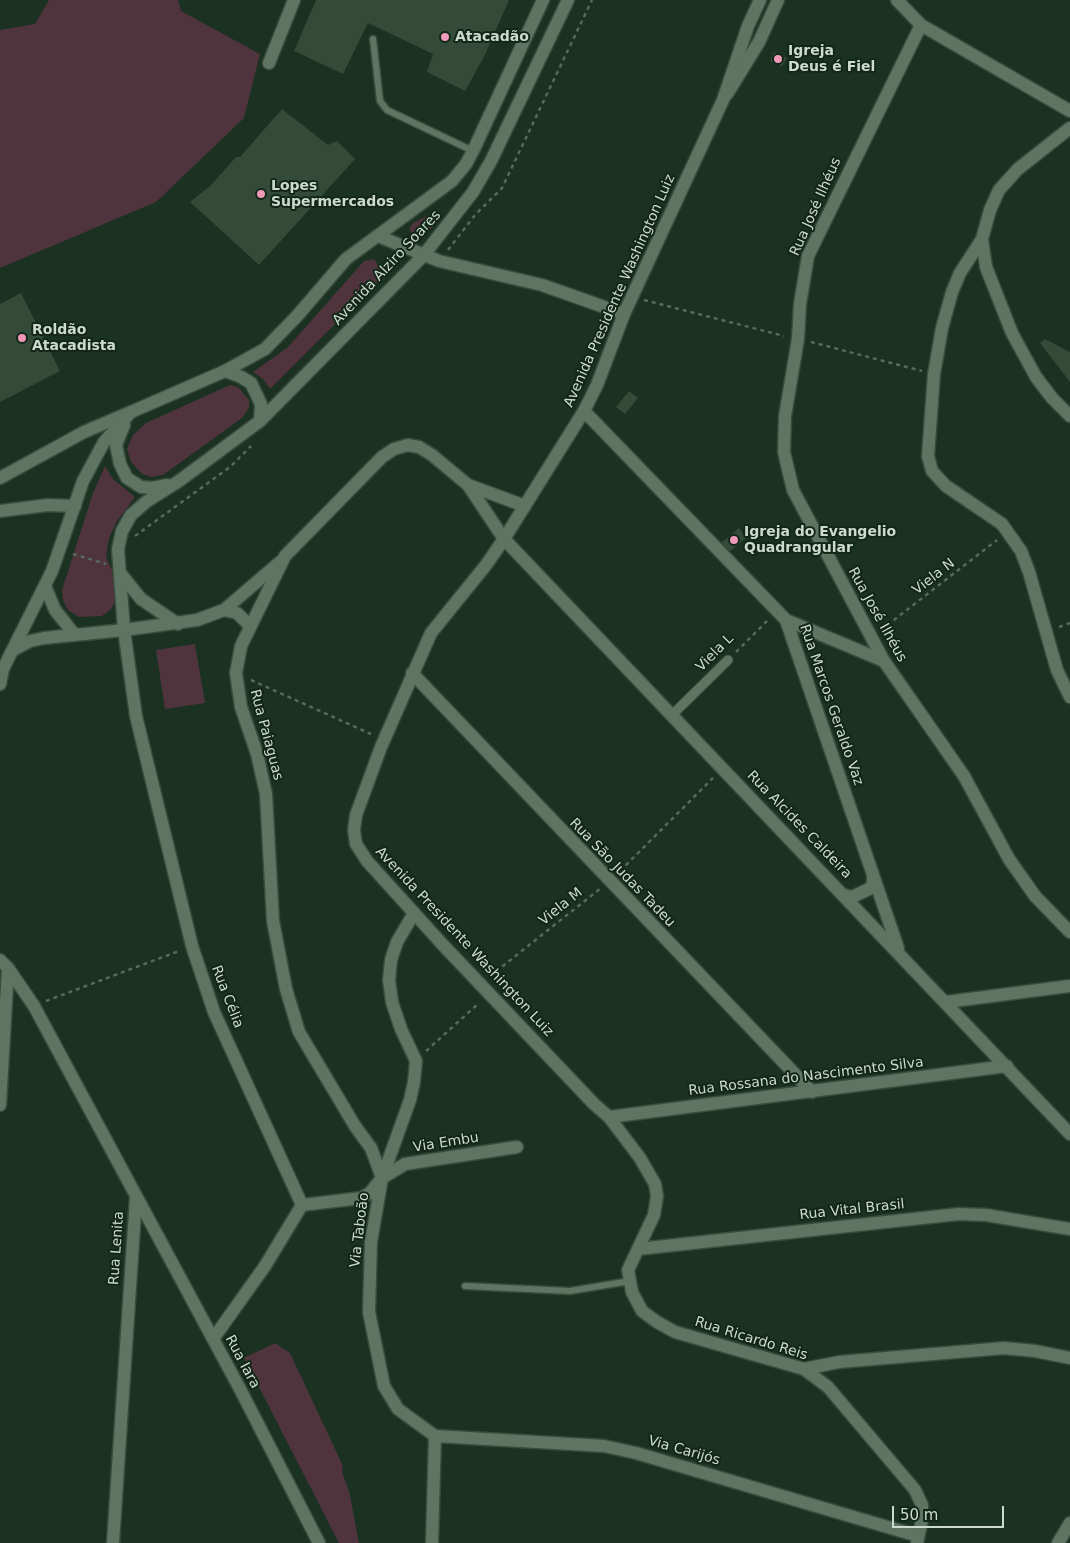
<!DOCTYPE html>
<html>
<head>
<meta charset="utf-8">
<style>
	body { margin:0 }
	#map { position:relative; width:1070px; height:1543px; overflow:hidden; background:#1b3121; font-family:"DejaVu Sans",sans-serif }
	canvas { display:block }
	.scale { position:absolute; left:892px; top:1506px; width:112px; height:22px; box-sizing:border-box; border:2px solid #ccdacf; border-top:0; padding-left:6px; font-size:15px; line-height:18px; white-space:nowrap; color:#ccdacf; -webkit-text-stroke:4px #122718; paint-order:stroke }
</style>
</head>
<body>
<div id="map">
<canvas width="1070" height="1543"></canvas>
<div class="scale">50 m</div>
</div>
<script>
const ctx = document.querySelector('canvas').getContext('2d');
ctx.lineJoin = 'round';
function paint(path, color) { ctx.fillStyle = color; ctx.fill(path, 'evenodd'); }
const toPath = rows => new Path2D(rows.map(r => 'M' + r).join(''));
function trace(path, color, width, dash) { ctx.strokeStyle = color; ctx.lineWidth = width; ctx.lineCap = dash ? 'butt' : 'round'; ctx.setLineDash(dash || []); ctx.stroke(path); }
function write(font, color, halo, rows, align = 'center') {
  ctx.font = font + ' "DejaVu Sans",sans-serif'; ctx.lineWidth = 4; ctx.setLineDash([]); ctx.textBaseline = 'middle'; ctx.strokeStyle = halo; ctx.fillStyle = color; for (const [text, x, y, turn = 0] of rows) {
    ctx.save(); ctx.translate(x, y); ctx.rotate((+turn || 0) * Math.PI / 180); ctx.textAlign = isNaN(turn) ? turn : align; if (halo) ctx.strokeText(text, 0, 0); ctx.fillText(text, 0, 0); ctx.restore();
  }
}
paint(toPath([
	[49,0,178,0,181,11,260,54,244,118,156,202,0,268,0,30,35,24],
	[429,215,436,217,437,223,420,238,413,236,409,229,413,223],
	[374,259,382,271,381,278,270,389,263,379,253,372,288,347,364,261],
	[230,385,238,387,249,400,249,408,242,418,163,475,152,477,142,474,131,462,127,449,133,435,146,423],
	[105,466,113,479,135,497,117,521,109,538,106,557,118,583,115,602,111,609,102,616,79,617,68,610,63,601,62,590,93,493],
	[195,644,205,703,165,709,156,650],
	[275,1343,290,1353,343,1466,342,1472,349,1491,359,1543,339,1543,244,1358]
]), '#4f343d');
paint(toPath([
	[316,0,509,0,485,55,465,91,427,72,433,54,368,23,343,74,294,51],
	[774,52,787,58,782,66,770,61],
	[282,109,328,145,337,141,355,159,259,265,190,202,210,186,236,157,240,157],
	[21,293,60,371,0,402,0,304],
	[1045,339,1070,352,1070,382,1040,343],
	[629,391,638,398,625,414,616,407],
	[739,528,746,538,729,552,721,543]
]), '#344b39');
const service = toPath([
	[373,39,380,101,387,110,473,151],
	[465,1286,570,1291,630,1281]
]);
const pedestrian = toPath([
	[672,715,728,660]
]);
const minor = toPath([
	[897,0,921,25,1070,111],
	[921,25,808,256,800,304,798,339,785,416,784,452,793,490,884,661,964,776,1009,859,1035,896,1070,932],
	[269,63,294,0],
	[727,94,759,42,778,0],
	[1070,128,1018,169,999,190,990,210,982,239,986,267,1012,333,1036,377,1052,398,1070,416],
	[378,236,439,261,542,285,624,314],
	[982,239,960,273,952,292,942,328,934,374,928,456,932,471,946,486,1002,524,1021,551,1029,572,1057,670,1070,697],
	[584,411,786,620,898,948],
	[468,485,525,506],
	[121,574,141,599,178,624],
	[224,610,280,562],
	[786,620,884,661],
	[412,673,812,1092],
	[844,895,852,897,869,889,873,884,873,876],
	[414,913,397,942,391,960,389,980,392,1002,401,1029,416,1061,414,1082,410,1100,382,1178,371,1242,369,1312,384,1386,398,1409,435,1436,432,1543],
	[0,960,8,968,34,1006,240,1389,319,1543],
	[946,1002,1070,986],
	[0,1105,8,968],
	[609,1117,1007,1066],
	[382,1178,371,1148,355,1126,299,1032,286,989,273,921,266,794,257,754,241,707,236,673,241,646,285,556,382,457,394,449,408,445,419,447,432,455,468,485,504,539,1070,1134],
	[302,1205,361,1198,370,1193,382,1178,405,1164,517,1147],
	[638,1249,959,1214,986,1215,1070,1229],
	[213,1339,265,1266,302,1205,214,1012,192,946,136,716,124,630,197,620,224,610,237,613,250,626],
	[804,1369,839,1362,1004,1348,1035,1351,1070,1358],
	[435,1436,604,1446,636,1453,918,1536],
	[113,1543,136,1197]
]);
const tertiary = toPath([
	[760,0,748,26,723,100,624,314,597,385,584,411,504,539,486,565,431,633,381,747,356,815,354,830,356,844,367,861,443,945,594,1104,609,1117,640,1158,655,1184,657,1196,654,1215,628,1270,632,1292,642,1311,657,1322,675,1332,804,1369,828,1387,915,1490,922,1505,922,1520,917,1543],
	[0,478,84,432,131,412],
	[0,511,48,505,75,506]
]);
const secondary = toPath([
	[225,371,241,377,251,383,261,404,260,421],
	[124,425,116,445,120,464,127,478,141,487,152,488,167,485],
	[45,586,55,610,74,634],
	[13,650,30,641,44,638,124,630,118,549,122,531,131,515,146,502,179,481,260,421,423,256,473,192,491,161,568,0],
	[0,684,3,669,52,571,83,481,104,442,131,412,225,371,265,349,297,316,346,259,452,181,466,164,473,151,543,0],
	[1058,1543,1070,1523]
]);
trace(service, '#384b3d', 9);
trace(pedestrian, '#384b3d', 11);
trace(minor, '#384b3d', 15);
trace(tertiary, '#384b3d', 15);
trace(secondary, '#384b3d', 15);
trace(toPath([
	[448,250,475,215,502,188,592,0],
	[644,300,784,336],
	[811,342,922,371],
	[135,536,230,467,251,446],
	[73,554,106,564],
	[1059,627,1070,623],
	[881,630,997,540],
	[736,652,767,621],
	[251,680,371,734],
	[620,871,713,778],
	[492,978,494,973,601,888],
	[46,1001,179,951],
	[426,1051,479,1003]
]), '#576a5c', 2.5, [4, 4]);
trace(service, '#5d7562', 6);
trace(pedestrian, '#5d7562', 9);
trace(minor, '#5d7562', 12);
trace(tertiary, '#5d7562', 12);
trace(secondary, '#5d7562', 12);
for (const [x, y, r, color] of [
	[445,37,5,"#ef9ab8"],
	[778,59,5,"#ef9ab8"],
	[261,194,5,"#ef9ab8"],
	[22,338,5,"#ef9ab8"],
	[734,540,5,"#ef9ab8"]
]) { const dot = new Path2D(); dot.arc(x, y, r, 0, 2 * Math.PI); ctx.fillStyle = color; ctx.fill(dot); trace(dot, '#122718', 2); }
write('bold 14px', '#ccdacf', '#122718', [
	["Atacadão",455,37],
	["Igreja",788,51],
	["Deus é Fiel",788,67],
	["Lopes",271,186],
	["Supermercados",271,202],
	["Roldão",32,330],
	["Atacadista",32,346],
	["Igreja do Evangelio",744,532],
	["Quadrangular",744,548]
], 'left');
write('14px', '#ccdacf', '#122718', [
	["Rua José Ilhéus",816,207,-66],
	["Avenida Alziro Soares",387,268,-47],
	["Avenida Presidente Washington Luiz",620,291,-66],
	["Viela N",934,577,-38],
	["Rua José Ilhéus",877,615,61],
	["Viela L",715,653,-45],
	["Rua Marcos Geraldo Vaz",831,705,71],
	["Rua Paiaguas",266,735,75],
	["Rua Alcides Caldeira",799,825,46],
	["Rua São Judas Tadeu",622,873,46],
	["Viela M",561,907,-39],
	["Avenida Presidente Washington Luiz",464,942,47],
	["Rua Célia",227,997,69],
	["Rua Rossana do Nascimento Silva",806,1077,-7],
	["Via Embu",446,1143,-9],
	["Rua Vital Brasil",852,1210,-6],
	["Via Taboão",360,1230,-83],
	["Rua Lenita",117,1248,-86],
	["Rua Ricardo Reis",751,1339,17],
	["Rua Iara",242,1362,62],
	["Via Carijós",684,1451,16]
]);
</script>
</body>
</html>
